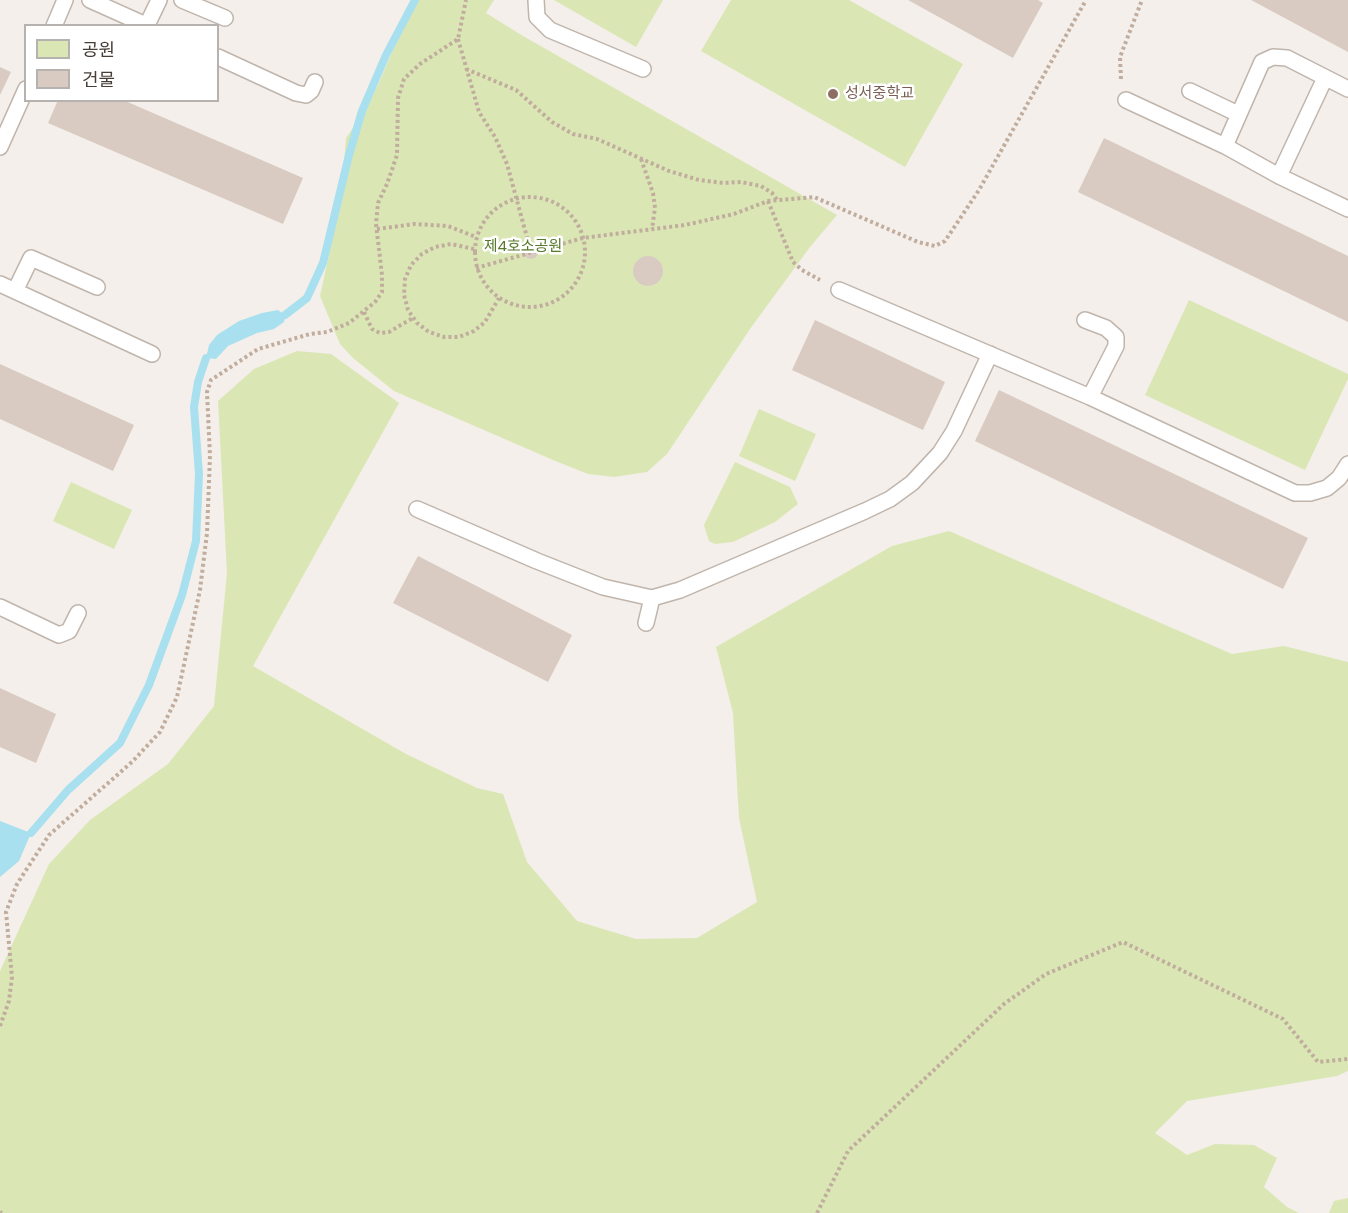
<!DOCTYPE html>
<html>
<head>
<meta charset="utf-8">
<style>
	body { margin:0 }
	#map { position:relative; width:1348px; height:1213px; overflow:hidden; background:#f4efea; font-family:Poppins,"Noto Sans KR",sans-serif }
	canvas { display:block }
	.legend { position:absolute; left:24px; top:24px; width:195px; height:78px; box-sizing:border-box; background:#fff; border:2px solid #b6b2af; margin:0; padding:8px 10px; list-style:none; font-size:18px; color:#483e38 }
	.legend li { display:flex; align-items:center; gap:12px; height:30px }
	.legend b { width:30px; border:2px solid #b6b2af }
</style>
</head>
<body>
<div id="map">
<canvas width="1348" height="1213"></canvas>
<ul class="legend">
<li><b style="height:16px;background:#dae7b4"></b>공원</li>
<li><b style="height:16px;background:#d9cbc2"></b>건물</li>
</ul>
</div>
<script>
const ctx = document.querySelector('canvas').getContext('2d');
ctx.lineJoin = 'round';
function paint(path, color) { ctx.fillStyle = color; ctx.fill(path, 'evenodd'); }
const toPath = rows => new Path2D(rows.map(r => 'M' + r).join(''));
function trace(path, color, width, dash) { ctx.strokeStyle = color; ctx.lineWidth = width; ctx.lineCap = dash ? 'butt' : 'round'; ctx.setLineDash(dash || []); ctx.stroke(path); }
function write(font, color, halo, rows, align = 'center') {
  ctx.font = font + ' Poppins,"Noto Sans KR",sans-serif'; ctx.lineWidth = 5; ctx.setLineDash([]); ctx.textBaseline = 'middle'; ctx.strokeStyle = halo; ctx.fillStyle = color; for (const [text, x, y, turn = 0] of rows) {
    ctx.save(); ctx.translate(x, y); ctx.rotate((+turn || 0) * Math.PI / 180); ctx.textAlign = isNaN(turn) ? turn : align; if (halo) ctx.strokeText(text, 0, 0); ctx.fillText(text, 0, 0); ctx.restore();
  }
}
paint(toPath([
	[414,0,494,0,486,13,523,36,837,215,810,247,750,329,667,454,647,472,614,477,588,474,553,460,394,391,353,358,340,344,320,296,341,199,346,138,364,112,378,85],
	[554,0,663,0,636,47],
	[731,0,849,0,963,64,905,167,701,51],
	[1189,300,1348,374,1348,379,1305,470,1145,395],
	[297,351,331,354,399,403,253,666,406,754,477,788,503,794,527,862,577,921,636,939,697,938,757,902,739,818,733,713,716,647,892,546,949,531,1232,654,1284,646,1348,662,1348,1071,1337,1076,1187,1101,1155,1133,1187,1155,1215,1144,1254,1145,1277,1158,1264,1187,1287,1207,1299,1213,0,1213,0,971,49,864,90,820,168,764,214,706,227,573,218,401,254,369],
	[759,409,816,434,795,481,739,456],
	[735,462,790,487,798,504,775,522,733,542,715,544,709,541,704,525],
	[71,482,132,510,114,549,53,521],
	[1348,1198,1348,1213,1329,1213,1334,1201]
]), '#dae7b4');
paint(toPath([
	[278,310,285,315,284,322,274,329,257,333,228,346,216,359,206,358,209,345,217,335,239,321,262,313],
	[0,821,31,833,19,861,0,877]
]), '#a8e0ef');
trace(toPath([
	[285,315,307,298,323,263,349,155,362,111,386,55,415,0],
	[31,833,68,790,120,743,149,685,182,595,196,541,199,474,194,407,198,382,206,358]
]), '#a8e0ef', 8);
paint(toPath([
	[908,0,1038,0,1043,3,1013,58],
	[1251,0,1348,0,1348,52],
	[0,67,11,72,0,95],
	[58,100,123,100,303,178,283,224,48,123],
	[1104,138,1348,256,1348,322,1078,192],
	'524 252a7 7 0 1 1 14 0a7 7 0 1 1-14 0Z',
	'633 271a15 15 0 1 1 30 0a15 15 0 1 1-30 0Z',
	[815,320,945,382,923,430,792,370],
	[0,364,134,425,113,471,0,419],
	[999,390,1308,538,1283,589,975,441],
	[418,556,572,635,548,682,393,603],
	[0,688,56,714,36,763,0,747]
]), '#d9cbc2');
const service = toPath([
	[90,0,148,26],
	[182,0,225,18],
	[536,0,537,17,550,30,643,69],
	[147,25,159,0],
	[54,26,65,0],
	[218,57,296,93,306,95,311,91,315,82],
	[1190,91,1238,114],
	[1126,100,1225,146,1279,176,1348,209],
	[1225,146,1262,62,1273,57,1287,58,1348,89],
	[0,147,26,89],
	[1279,176,1325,78],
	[0,284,152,354],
	[839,290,1090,397,1295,493,1310,493,1327,488,1339,478,1348,464],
	[15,291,31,258,97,287],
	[1085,320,1106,328,1116,337,1116,346,1090,397],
	[417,509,537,561,603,587,652,598,680,590,865,511,890,499,912,483,940,453,954,431,990,354],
	[0,607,59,635,69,631,78,613],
	[646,623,652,598]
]);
trace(service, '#c0b5ac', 18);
trace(toPath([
	[458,39,479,112,495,137,507,164,531,252],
	[466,69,516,90,552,122,573,134,597,139,669,171,699,180,723,183,741,182,761,186,772,193,778,201],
	[1121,79,1120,57,1142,0],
	[641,159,653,193,655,208,652,229],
	'475 252a55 55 0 1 1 110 0a55 55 0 1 1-110 0Z',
	[768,201,793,262,802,270,820,280],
	[377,229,415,224,431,225,448,226,476,237],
	[474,249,451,244,435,247,422,254,411,265,405,279,404,295,408,310,417,323,429,332,444,337,459,337,474,331,485,322,499,298],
	[476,268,583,238,685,225,734,214,768,201,814,197,918,242,935,246,945,241,979,190,1086,0],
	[364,312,372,329,380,333,389,332,413,318],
	[0,1026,9,1001,12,977,6,912,17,884,49,835,132,762,160,732,177,697,200,590,207,533,210,456,207,392,211,380,258,349,310,334,327,332,349,323,375,302,382,292,382,275,376,224,378,203,387,184,397,155,398,98,404,79,420,64,458,39,466,0],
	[0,1212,2,1213],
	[817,1213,848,1151,1004,1004,1046,974,1123,942,1283,1019,1318,1062,1348,1059]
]), '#c1ad9e', 4, [3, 3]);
trace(service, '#fff', 15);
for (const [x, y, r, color] of [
	[833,94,6,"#8d6e63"]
]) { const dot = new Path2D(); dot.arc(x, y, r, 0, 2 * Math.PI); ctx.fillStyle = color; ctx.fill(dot); trace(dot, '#fff', 2); }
write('15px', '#785e54', '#fff', [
	["성서중학교",845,94]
], 'left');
write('15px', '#59792c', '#fff', [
	["제4호소공원",523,247]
]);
</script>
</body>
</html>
